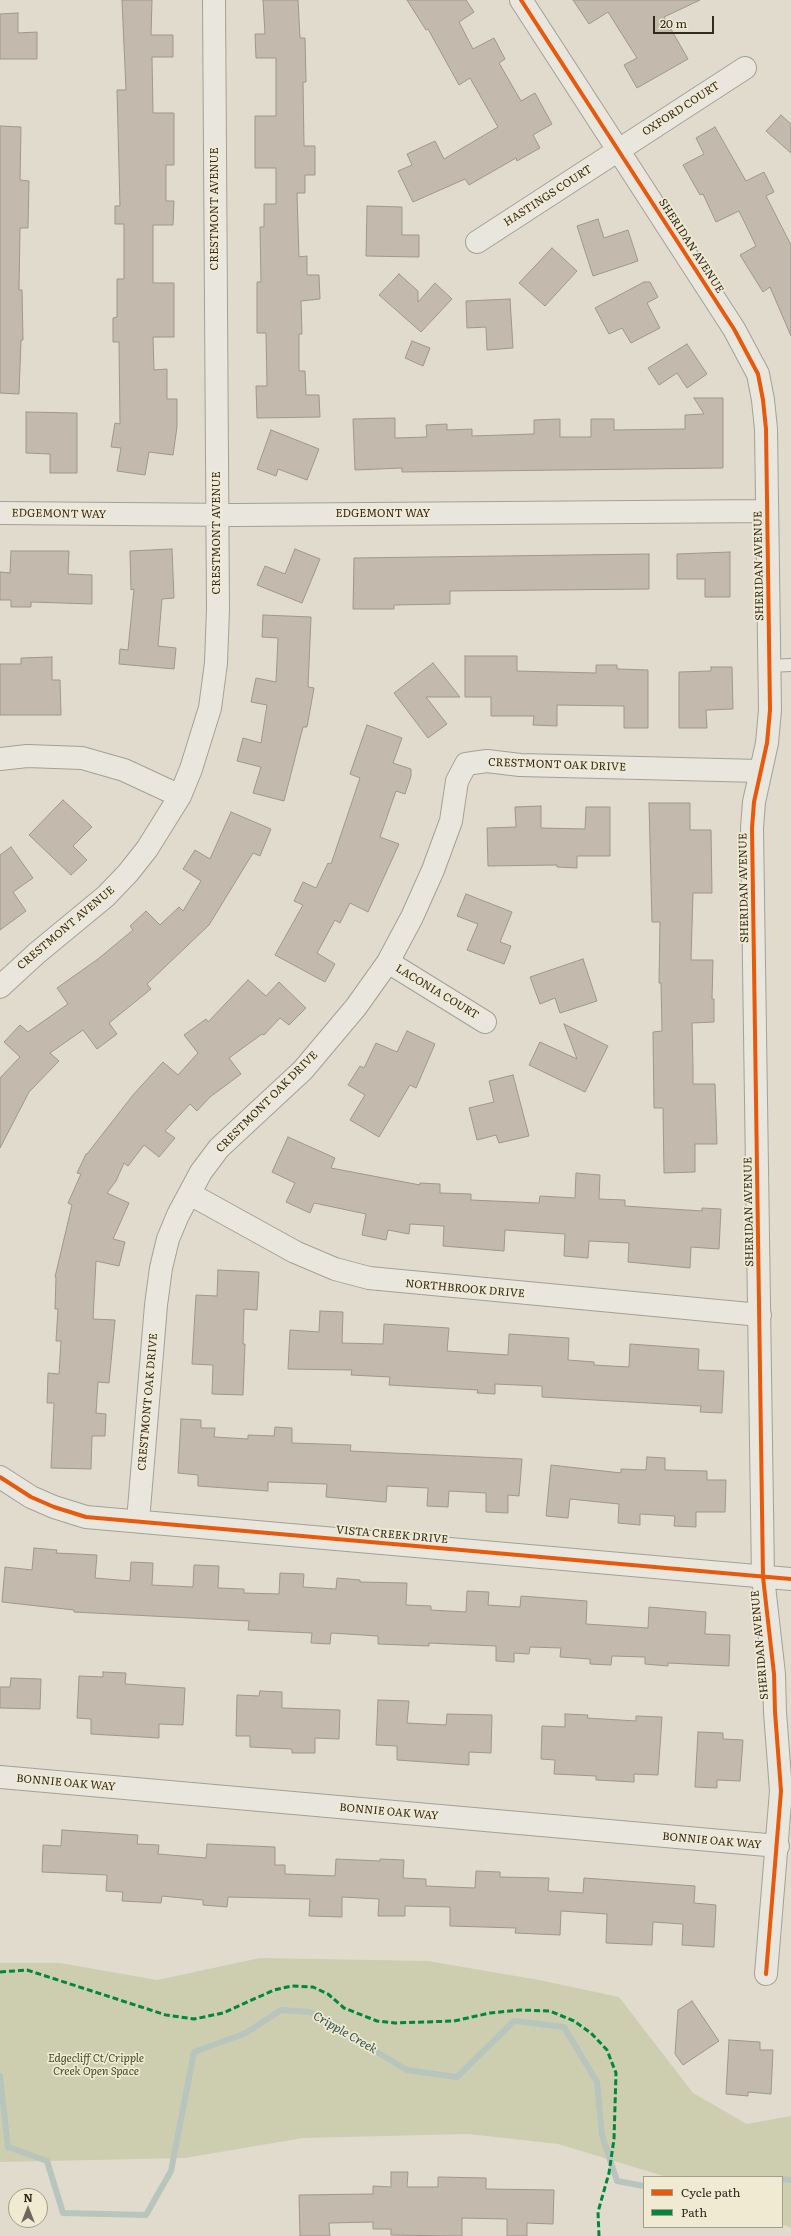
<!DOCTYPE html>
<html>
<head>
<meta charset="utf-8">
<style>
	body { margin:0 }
	#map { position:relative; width:791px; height:2236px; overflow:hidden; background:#e0dbcc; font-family:Literata,serif }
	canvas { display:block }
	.legend { position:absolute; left:643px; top:2176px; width:140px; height:52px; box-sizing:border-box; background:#f0ead2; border:1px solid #a49d8a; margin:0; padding:5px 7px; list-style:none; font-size:12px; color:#32291f }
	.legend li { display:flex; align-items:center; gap:8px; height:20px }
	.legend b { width:20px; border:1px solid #a49d8a }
	.north { position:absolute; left:8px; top:2188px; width:40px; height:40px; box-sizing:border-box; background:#f0ead2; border:1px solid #a49d8a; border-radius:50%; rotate:0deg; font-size:11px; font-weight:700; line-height:16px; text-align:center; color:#32291f }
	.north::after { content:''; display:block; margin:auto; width:14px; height:18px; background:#6f675c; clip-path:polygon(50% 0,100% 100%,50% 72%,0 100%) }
	.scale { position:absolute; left:653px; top:16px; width:61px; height:18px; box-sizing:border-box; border:2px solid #32291f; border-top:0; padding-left:5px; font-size:12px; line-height:14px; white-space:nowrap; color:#32291f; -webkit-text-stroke:3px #f0ead2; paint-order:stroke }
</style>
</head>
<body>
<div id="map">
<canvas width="791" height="2236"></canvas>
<ul class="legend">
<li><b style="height:5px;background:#e8590c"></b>Cycle path</li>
<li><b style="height:5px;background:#00873e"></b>Path</li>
</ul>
<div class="north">N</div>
<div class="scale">20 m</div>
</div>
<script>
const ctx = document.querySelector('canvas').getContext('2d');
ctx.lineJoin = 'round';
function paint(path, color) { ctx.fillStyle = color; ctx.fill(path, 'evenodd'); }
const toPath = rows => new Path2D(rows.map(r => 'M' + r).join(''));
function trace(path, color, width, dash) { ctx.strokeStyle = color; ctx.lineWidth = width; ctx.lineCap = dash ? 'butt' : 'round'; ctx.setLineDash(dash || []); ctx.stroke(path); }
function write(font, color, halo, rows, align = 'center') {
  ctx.font = font + ' Literata,serif'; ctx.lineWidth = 3.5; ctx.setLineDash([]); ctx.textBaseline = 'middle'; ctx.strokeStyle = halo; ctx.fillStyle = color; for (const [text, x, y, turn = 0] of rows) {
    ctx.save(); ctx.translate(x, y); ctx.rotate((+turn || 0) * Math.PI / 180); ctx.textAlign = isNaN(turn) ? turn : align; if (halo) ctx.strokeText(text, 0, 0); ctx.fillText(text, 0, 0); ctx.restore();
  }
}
paint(toPath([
	[260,1958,428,1961,539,1980,619,1997,693,2093,747,2124,791,2116,791,2228,782,2224,782,2177,667,2177,558,2144,468,2134,303,2138,185,2158,0,2162,0,1963,60,1963,157,1980]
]), '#cdceb0');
trace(toPath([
	[0,2076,8,2147,47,2161,63,2213,146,2215,171,2171,194,2052,246,2033,281,2010,310,2012,407,2070,457,2077,514,2021,564,2027,597,2082,602,2135,617,2181,644,2186],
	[782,2179,791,2180]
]), '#b7c5bd', 6);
const building = toPath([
	[122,0,152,0,151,35,173,35,173,57,152,57,153,113,174,113,174,165,166,165,166,201,174,201,173,225,153,225,153,283,174,283,174,337,153,337,154,370,167,369,167,399,177,399,177,427,173,455,149,452,145,475,117,471,121,448,111,447,115,423,120,424,119,342,113,342,113,318,117,317,117,279,124,279,124,224,115,224,115,206,120,206,117,90,126,90,122,0],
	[263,0,298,0,300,38,305,38,306,82,303,82,304,146,315,146,315,175,305,175,305,193,297,193,299,257,307,256,307,275,319,275,320,299,301,301,302,334,299,334,299,371,305,371,306,395,319,395,320,417,257,418,256,386,267,386,266,333,257,333,257,282,261,282,260,227,264,227,264,204,276,204,276,168,255,168,255,116,276,116,276,58,256,58,255,34,265,34,263,0],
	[407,0,466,0,474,12,459,22,473,49,494,38,505,59,499,63,521,101,535,93,552,124,533,135,540,148,517,161,516,158,469,185,465,179,413,202,398,171,412,165,407,154,435,141,444,159,498,127,470,78,459,85,428,29,426,30,407,0],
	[573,0,700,0,664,17,688,59,637,88,624,65,637,58,608,12,589,24,573,0],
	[18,13,18,33,37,32,37,59,0,59,0,14,18,13],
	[781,115,791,124,791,153,766,131,781,115],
	[0,126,21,127,20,180,29,181,28,228,20,228,19,290,22,290,23,340,21,340,19,394,0,393,0,126],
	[715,127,746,181,764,172,774,192,766,196,791,245,791,336,770,287,763,292,740,255,756,246,739,211,716,222,703,194,700,195,683,165,704,154,696,138,715,127],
	[367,206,402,207,402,235,419,235,419,257,366,256,367,206],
	[598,219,604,238,628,230,638,261,593,276,577,226,598,219],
	[552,248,577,271,545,306,519,283,552,248],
	[399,274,418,291,418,302,435,283,452,299,421,332,379,295,399,274],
	[644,282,650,282,658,297,647,303,660,328,631,343,622,328,609,334,595,308,644,282],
	[510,299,513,348,487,350,486,327,467,328,466,301,510,299],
	[412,341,430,348,423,366,405,358,412,341],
	[687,344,707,374,687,388,677,373,659,385,648,368,687,344],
	[694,398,723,398,723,468,402,472,402,468,355,470,353,419,395,418,395,438,427,437,426,425,447,424,447,430,472,429,472,436,534,434,534,420,560,419,560,437,591,437,591,419,614,419,614,430,685,429,685,415,704,414,694,398],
	[26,412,77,413,77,473,50,473,50,454,26,453,26,412],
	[271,430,319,449,307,480,278,469,276,476,257,469,271,430],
	[172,549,174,598,162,599,158,646,176,648,174,669,119,664,120,649,128,650,134,589,131,590,130,551,172,549],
	[295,549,320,559,302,603,257,585,265,566,285,574,295,549],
	[11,551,69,551,68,574,92,575,92,604,31,602,31,607,11,607,11,600,0,600,0,572,10,573,11,551],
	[730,552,730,597,705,597,705,579,677,579,677,554,730,552],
	[649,554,649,589,450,591,450,604,394,605,394,609,353,609,354,558,649,554],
	[263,615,311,617,308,687,314,688,307,727,303,727,284,801,253,793,261,767,237,761,243,738,261,743,267,705,251,702,256,678,276,682,278,638,262,637,263,615],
	[465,656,517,656,517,671,596,673,596,665,617,665,617,669,648,670,648,728,624,728,624,706,557,705,557,726,533,725,534,716,491,716,491,697,465,697,465,656],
	[52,657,52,680,60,680,61,715,0,715,0,664,21,664,21,658,52,657],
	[433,663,460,697,426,697,447,724,428,738,394,693,433,663],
	[711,667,732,667,733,709,706,710,707,728,679,728,679,672,711,671,711,667],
	[367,725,402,738,393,763,411,769,411,776,405,794,396,791,380,837,399,844,368,912,350,903,340,923,335,920,317,953,335,964,325,982,275,955,303,905,294,901,303,882,316,888,328,863,331,864,360,778,350,774,367,725],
	[63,800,92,827,73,846,87,860,71,875,29,835,63,800],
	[649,803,690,803,690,830,711,830,712,893,693,893,691,960,713,960,712,999,714,999,714,1022,692,1023,693,1066,693,1084,715,1084,717,1144,695,1144,695,1172,664,1173,663,1108,654,1108,653,1032,662,1031,661,983,659,983,660,922,652,922,649,803],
	[541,806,541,828,585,829,586,807,610,807,610,856,577,856,577,868,557,867,557,865,488,866,487,828,516,827,515,807,541,806],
	[231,812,271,829,260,856,253,853,209,925,147,984,151,989,109,1023,117,1034,97,1049,83,1030,50,1053,59,1061,29,1092,0,1148,0,1078,20,1057,4,1042,20,1025,28,1032,68,1004,57,988,98,959,133,930,130,926,146,911,160,925,179,907,183,911,201,881,183,869,195,850,210,859,231,812],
	[11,847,33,878,13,892,26,911,0,930,0,855,11,847],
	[466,894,512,912,500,942,511,946,504,964,467,950,478,924,457,916,466,894],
	[583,959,597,1001,560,1013,555,998,540,1004,530,977,583,959],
	[248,980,266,996,279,982,306,1008,289,1025,280,1018,264,1035,262,1034,229,1058,241,1074,210,1097,197,1111,190,1104,165,1131,175,1138,159,1157,144,1145,128,1166,124,1163,116,1181,107,1193,129,1203,113,1239,125,1242,119,1266,96,1261,93,1319,115,1320,109,1383,98,1382,96,1413,106,1414,105,1436,92,1436,91,1469,51,1468,54,1403,47,1403,48,1373,59,1374,61,1341,56,1341,58,1309,55,1309,56,1277,55,1277,72,1205,68,1203,81,1174,77,1173,86,1154,87,1154,133,1095,163,1062,178,1075,198,1053,184,1035,206,1019,208,1022,248,980],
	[564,1024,608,1046,585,1092,529,1065,540,1042,577,1059,564,1024],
	[407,1031,435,1044,416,1088,410,1085,379,1137,350,1120,365,1095,348,1085,360,1066,364,1068,376,1043,397,1052,407,1031],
	[513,1075,529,1136,499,1143,496,1135,477,1140,469,1108,494,1102,489,1081,513,1075],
	[288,1137,335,1158,331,1168,420,1185,420,1183,440,1184,440,1193,471,1194,471,1200,539,1203,540,1196,575,1198,576,1173,600,1175,599,1199,625,1200,625,1206,702,1211,702,1208,721,1209,719,1249,691,1247,690,1268,628,1262,629,1243,589,1241,588,1258,564,1256,565,1234,505,1230,504,1251,443,1246,444,1226,410,1224,409,1234,388,1230,386,1240,362,1235,366,1214,314,1203,310,1213,286,1202,295,1183,272,1172,288,1137],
	[218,1270,259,1272,257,1310,244,1309,243,1344,245,1344,243,1395,212,1394,213,1365,192,1364,196,1295,217,1296,218,1270],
	[320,1311,343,1312,342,1343,383,1344,384,1324,449,1328,447,1351,508,1355,509,1334,569,1338,568,1360,594,1362,594,1365,629,1367,630,1344,699,1349,698,1370,724,1371,722,1413,700,1412,701,1406,542,1397,542,1386,495,1384,495,1394,477,1393,478,1390,389,1385,390,1377,351,1375,352,1370,288,1369,290,1330,319,1332,320,1311],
	[181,1419,201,1420,201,1428,215,1428,214,1437,248,1439,248,1435,274,1436,275,1427,292,1428,292,1443,351,1445,350,1451,522,1459,519,1496,508,1495,508,1513,486,1512,486,1493,449,1491,448,1507,427,1506,428,1488,387,1486,386,1502,326,1497,327,1484,268,1482,268,1491,198,1486,198,1475,178,1473,181,1419],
	[647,1457,665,1458,665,1470,707,1471,707,1480,726,1480,725,1512,696,1512,696,1527,674,1526,675,1516,640,1514,640,1525,618,1523,619,1504,570,1499,568,1518,546,1516,551,1465,621,1473,621,1469,646,1470,647,1457],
	[34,1548,57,1550,56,1553,97,1555,95,1578,130,1581,131,1562,153,1563,152,1585,193,1587,194,1565,219,1566,218,1588,244,1589,244,1593,279,1594,280,1573,304,1574,303,1587,336,1589,337,1578,360,1580,360,1582,407,1583,406,1605,431,1606,431,1610,466,1612,467,1591,489,1592,488,1605,520,1607,521,1596,587,1601,586,1624,648,1628,649,1607,706,1612,705,1634,730,1635,729,1666,668,1663,668,1666,645,1664,645,1657,612,1656,611,1665,590,1664,590,1659,560,1657,561,1648,530,1647,529,1654,514,1653,514,1662,496,1661,496,1646,429,1643,429,1646,378,1644,378,1636,331,1633,330,1644,311,1643,312,1633,248,1630,249,1621,74,1612,74,1610,2,1602,5,1567,32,1570,34,1548],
	[103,1672,126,1673,125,1684,185,1688,183,1725,159,1724,159,1738,91,1734,91,1719,77,1718,79,1676,103,1677,103,1672],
	[11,1678,41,1679,40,1709,0,1708,0,1687,10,1687,11,1678],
	[260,1691,282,1692,282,1708,340,1710,339,1739,315,1738,315,1753,292,1753,292,1749,250,1747,250,1736,236,1736,237,1695,259,1696,260,1691],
	[378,1700,409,1701,407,1723,446,1725,447,1714,492,1715,491,1753,469,1752,469,1765,397,1760,397,1746,376,1745,378,1700],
	[565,1714,588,1715,587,1718,636,1721,636,1716,662,1717,658,1775,634,1774,634,1782,596,1780,596,1776,554,1774,555,1760,541,1759,542,1726,565,1727,565,1714],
	[698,1732,723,1733,723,1739,743,1740,740,1781,717,1780,717,1788,695,1787,698,1732],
	[62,1830,138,1835,137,1844,159,1845,158,1854,206,1858,207,1844,275,1847,275,1865,285,1865,285,1874,335,1876,336,1859,380,1861,380,1859,404,1860,403,1878,426,1879,426,1886,475,1888,476,1871,500,1872,500,1877,549,1878,548,1891,583,1893,584,1878,695,1886,694,1903,716,1905,714,1947,682,1945,683,1924,653,1922,652,1945,606,1943,607,1914,561,1911,560,1935,515,1933,516,1928,450,1926,450,1907,405,1906,405,1916,378,1916,379,1899,342,1897,342,1917,309,1916,310,1899,228,1897,227,1907,203,1905,203,1900,162,1896,161,1903,122,1901,123,1892,106,1891,107,1875,42,1872,43,1845,61,1846,62,1830],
	[692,2001,719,2041,683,2065,675,2054,678,2010,692,2001],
	[729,2040,760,2042,760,2050,773,2050,771,2094,748,2092,748,2096,726,2094,729,2040],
	[391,2172,408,2172,407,2187,438,2187,438,2177,486,2178,486,2189,554,2190,553,2224,527,2223,527,2236,507,2236,507,2219,462,2218,462,2236,452,2236,391,2235,391,2229,373,2229,373,2222,329,2223,330,2236,300,2236,299,2195,373,2194,373,2186,391,2187,391,2172]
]);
paint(building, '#c3baad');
trace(building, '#9f978c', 1);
const lane = toPath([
	[769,666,791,665]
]);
const street = toPath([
	[521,0,734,329,758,374,763,400,766,429,770,710,767,743,754,802,752,828,763,1577,774,1674,775,1712,781,1791,766,1974],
	[477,242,745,68],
	[0,513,236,515,767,511],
	[0,759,27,756,82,758,124,770,180,796],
	[388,962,485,1022],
	[0,987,37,953,106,896,128,873,147,849,180,796,191,769,210,708,216,663,218,609,214,0],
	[190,1194,295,1252,335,1269,369,1278,760,1315],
	[0,1477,31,1497,54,1507,86,1517,791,1579],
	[138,1521,156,1305,161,1268,168,1239,178,1215,201,1172,219,1148,303,1070,356,1007,388,962,412,917,433,870,451,821,457,781,466,764,487,761,520,765,760,771],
	[0,1777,778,1846]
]);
trace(lane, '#a5a095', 14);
trace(street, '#a5a095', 24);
trace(lane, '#e8e6dd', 12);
trace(street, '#e8e6dd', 22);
trace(toPath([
	[0,1972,27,1970,166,2015,194,2019,223,2013,274,1990,292,1986,313,1987,328,1994,344,2008,377,2021,395,2023,454,2021,490,2013,520,2010,550,2011,574,2021,591,2033,607,2050,616,2073,614,2139,609,2173,598,2212,599,2236]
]), '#00873e', 3, [6, 3]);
trace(toPath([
	[521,0,734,329,758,374,763,400,766,429,770,710,767,743,754,802,752,828,763,1577,774,1674,775,1712,781,1791,766,1974],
	[0,1477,31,1497,54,1507,86,1517,791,1579]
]), '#e8590c', 4);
write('11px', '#32291f', '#f0ead2', [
	["OXFORD COURT",681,109,-33],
	["HASTINGS COURT",548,196,-33],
	["CRESTMONT AVENUE",215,209,-90],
	["SHERIDAN AVENUE",691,246,57],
	["EDGEMONT WAY",59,514,1],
	["EDGEMONT WAY",383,514],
	["CRESTMONT AVENUE",217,533,-90],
	["SHERIDAN AVENUE",759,566,-91],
	["CRESTMONT OAK DRIVE",557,765,2],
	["SHERIDAN AVENUE",744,888,-91],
	["CRESTMONT AVENUE",66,928,-40],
	["LACONIA COURT",437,992,31],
	["CRESTMONT OAK DRIVE",267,1102,-45],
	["SHERIDAN AVENUE",749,1212,-91],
	["NORTHBROOK DRIVE",465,1289,5],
	["CRESTMONT OAK DRIVE",148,1402,-85],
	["VISTA CREEK DRIVE",392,1535,5],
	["SHERIDAN AVENUE",760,1645,-95],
	["BONNIE OAK WAY",66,1783,5],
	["BONNIE OAK WAY",389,1812,5],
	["BONNIE OAK WAY",712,1841,5]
]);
write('italic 11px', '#404c28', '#f0ead2', [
	["Edgecliff Ct/Cripple",96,2059],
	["Creek Open Space",96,2072]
]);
write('italic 12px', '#305050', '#f0ead2', [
	["Cripple Creek",345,2033,30]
]);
</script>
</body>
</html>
